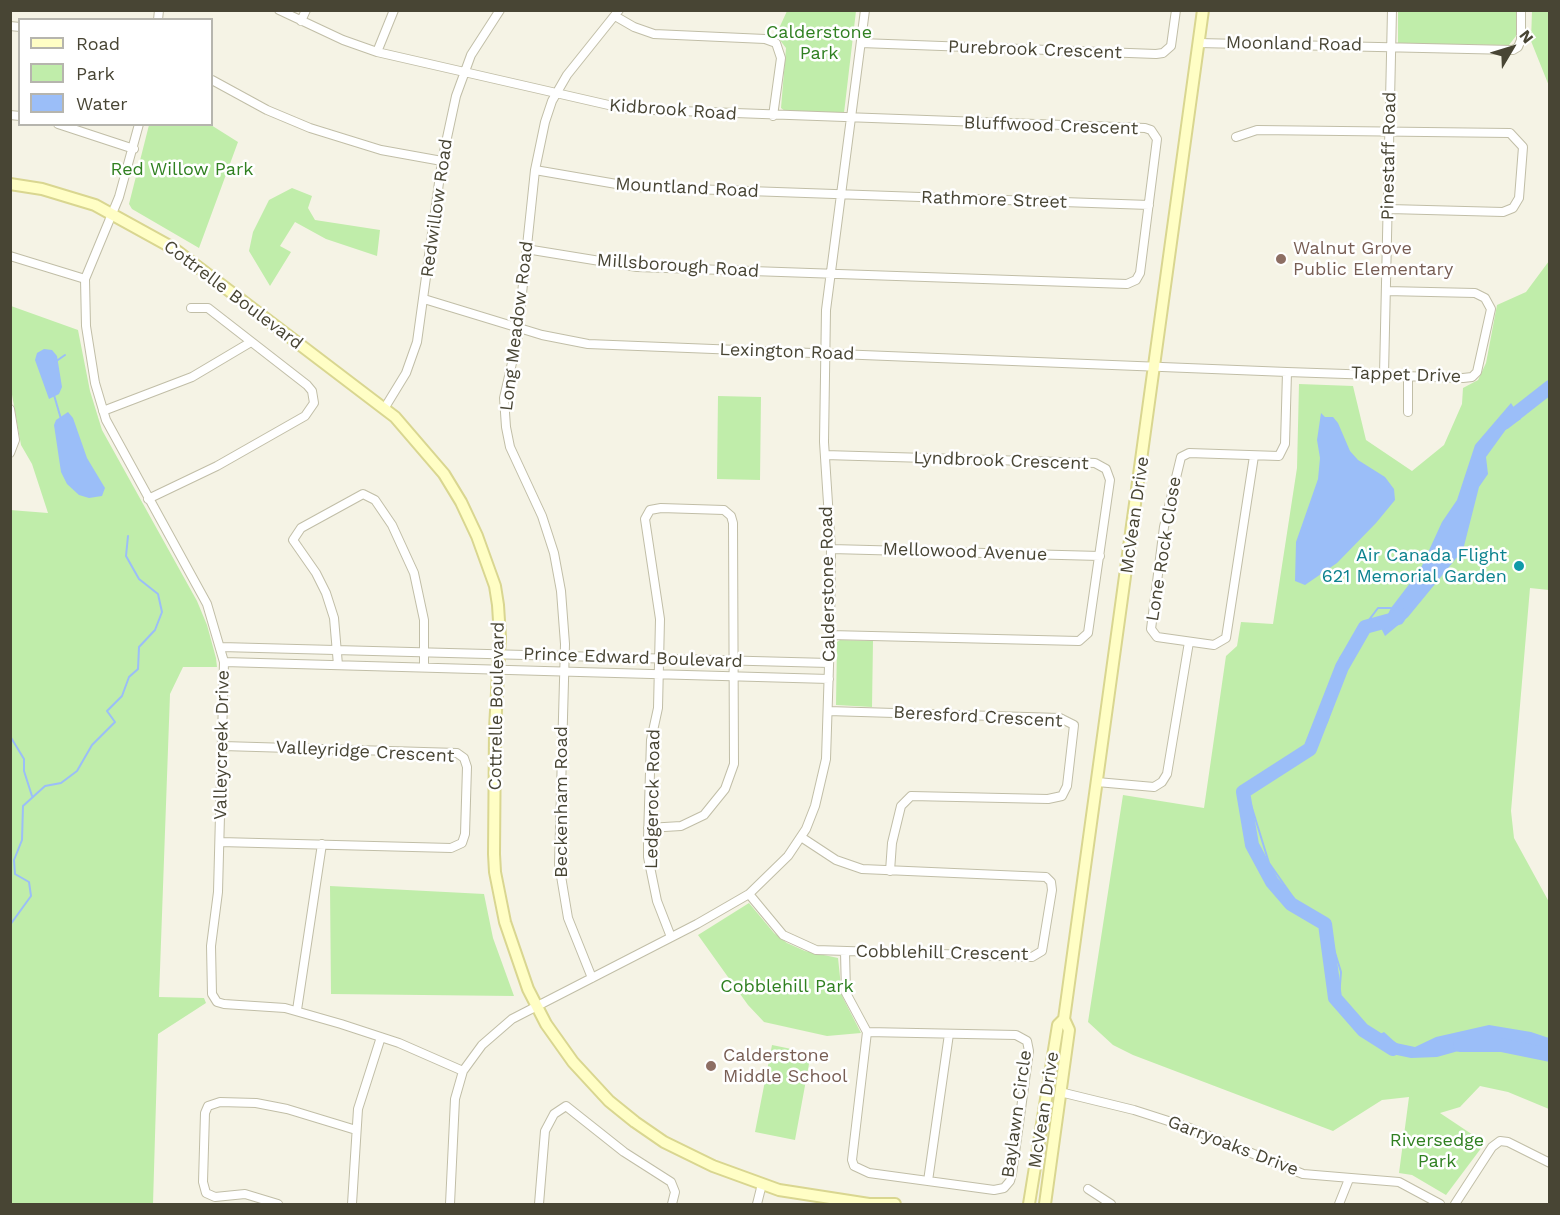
<!DOCTYPE html>
<html>
<head>
<meta charset="utf-8">
<style>
	body { margin:0 }
	#map { position:relative; width:1560px; height:1215px; overflow:hidden; background:#f5f3e5; font-family:"Work Sans",sans-serif }
	canvas { display:block }
	.frame { position:absolute; inset:0; border:12px solid #484534; pointer-events:none }
	.legend { position:absolute; left:18px; top:18px; width:195px; height:108px; box-sizing:border-box; background:#fff; border:2px solid #b6b5ae; margin:0; padding:8px 10px; list-style:none; font-size:18px; color:#484534 }
	.legend li { display:flex; align-items:center; gap:12px; height:30px }
	.legend b { width:30px; border:2px solid #b6b5ae }
	.north { position:absolute; left:1482px; top:18px; width:60px; height:60px; -webkit-text-stroke:4px #fff; paint-order:stroke; rotate:52deg; font-size:16px; font-weight:700; line-height:24px; text-align:center; color:#484534 }
	.north::after { content:''; display:block; margin:auto; width:21px; height:27px; background:#484534; clip-path:polygon(50% 0,100% 100%,50% 72%,0 100%) }
</style>
</head>
<body>
<div id="map">
<canvas width="1560" height="1215"></canvas>
<div class="frame"></div>
<ul class="legend">
<li><b style="height:8px;background:#fffec5"></b>Road</li>
<li><b style="height:16px;background:#c0edaa"></b>Park</li>
<li><b style="height:16px;background:#9bbef8"></b>Water</li>
</ul>
<div class="north">N</div>
</div>
<script>
const ctx = document.querySelector('canvas').getContext('2d');
ctx.lineJoin = 'round';
function paint(path, color) { ctx.fillStyle = color; ctx.fill(path, 'evenodd'); }
const toPath = rows => new Path2D(rows.map(r => 'M' + r).join(''));
function trace(path, color, width, dash) { ctx.strokeStyle = color; ctx.lineWidth = width; ctx.lineCap = dash ? 'butt' : 'round'; ctx.setLineDash(dash || []); ctx.stroke(path); }
function write(font, color, halo, rows, align = 'center') {
  ctx.font = font + ' "Work Sans",sans-serif'; ctx.lineWidth = 5; ctx.setLineDash([]); ctx.textBaseline = 'middle'; ctx.strokeStyle = halo; ctx.fillStyle = color; for (const [text, x, y, turn = 0] of rows) {
    ctx.save(); ctx.translate(x, y); ctx.rotate((+turn || 0) * Math.PI / 180); ctx.textAlign = isNaN(turn) ? turn : align; if (halo) ctx.strokeText(text, 0, 0); ctx.fillText(text, 0, 0); ctx.restore();
  }
}
paint(toPath([
	[787,11,856,11,844,113,785,111,781,108,786,48,776,35],
	[1398,11,1516,11,1516,36,1509,45,1398,44],
	[1532,11,1549,11,1549,86,1531,41],
	[149,125,211,125,238,142,199,248,132,209,129,204],
	[292,188,312,196,308,208,315,220,380,230,377,256,326,239,295,222,280,246,291,252,270,286,249,251,253,232,269,200],
	[1549,261,1549,590,1530,588,1511,811,1514,838,1549,902,1549,1109,1508,1092,1480,1086,1460,1107,1440,1113,1485,1143,1446,1195,1412,1175,1399,1173,1409,1097,1382,1100,1333,1131,1133,1055,1113,1045,1088,1022,1123,795,1204,808,1226,656,1237,646,1241,622,1273,624,1297,468,1299,384,1353,386,1366,440,1412,471,1444,445,1462,404,1463,388,1478,380,1486,363,1497,305,1526,292],
	[11,306,78,330,90,391,102,430,197,601,207,625,216,658,217,667,183,667,170,694,159,997,204,998,206,1003,158,1034,153,1204,11,1204,10,510,48,513,32,464,21,445,11,389],
	[718,396,761,397,760,480,717,479],
	[840,640,873,641,872,707,836,705,837,642],
	[330,886,484,894,493,938,514,996,331,994],
	[749,903,774,933,787,943,805,951,838,958,842,996,861,1033,827,1036,764,1022,748,1005,698,935],
	[772,1045,811,1053,795,1140,755,1132]
]), '#c0edaa');
paint(toPath([
	[44,349,52,350,57,356,62,387,59,394,49,399,35,360,37,353],
	[1511,403,1521,419,1507,428,1486,457,1488,474,1479,487,1463,550,1408,617,1385,636,1381,628,1391,608,1420,570,1442,522,1457,500,1475,445],
	[68,412,73,418,87,458,105,488,102,496,89,498,79,495,67,484,61,472,54,425,56,420],
	[1321,413,1325,417,1333,417,1338,423,1350,451,1358,460,1385,477,1394,489,1395,500,1376,523,1337,563,1305,585,1295,581,1296,542,1318,479,1320,458,1317,440],
	[1489,1025,1531,1032,1549,1038,1549,1052,1525,1044,1494,1041,1437,1057,1411,1058,1392,1054,1378,1042,1376,1036,1384,1032,1396,1043,1415,1047,1436,1037]
]), '#9bbef8');
trace(toPath([
	[55,362,65,355],
	[54,395,61,419],
	[10,736,24,759,24,771,32,796],
	[10,925,31,896,29,882,15,874,14,860,22,840,23,806,45,786,61,783,77,771,92,745,115,722,107,711,122,696,129,677,138,669,139,647,155,630,162,612,158,594,139,579,126,556,128,536],
	[1376,1036,1339,998,1341,972,1332,943,1320,918,1295,900,1269,863,1248,795,1253,785,1267,773,1293,760,1315,741,1327,722,1337,690,1340,658,1378,608,1391,608]
]), '#9bbef8', 2);
trace(toPath([
	[1504,423,1550,387],
	[1460,1045,1501,1045,1550,1055],
	[1393,1049,1363,1030,1335,998,1325,924,1291,904,1272,882,1252,845,1243,792,1310,749,1342,667,1365,627,1398,618,1400,614]
]), '#9bbef8', 14);
const street = toPath([
	[279,10,343,40,377,52,626,109,1145,128,1151,130,1157,139,1140,273,1136,280,1127,284,637,267,526,249],
	[615,16,634,27,654,34,765,39,776,43,781,58,773,116],
	[158,20,159,10],
	[301,21,306,10],
	[10,26,20,27],
	[861,43,1156,54,1163,53,1171,46,1176,10],
	[1198,43,1513,50,1518,47,1521,40,1521,10],
	[377,52,394,10],
	[212,80,267,110,310,128,381,150,442,161],
	[10,115,20,116],
	[58,124,134,149],
	[139,124,119,197,85,279,86,326,95,383,106,420,207,604,224,662,218,892,211,946,212,994,217,1002,224,1004,285,1008,341,1024,399,1043,463,1071],
	[1236,137,1257,130,1510,133,1523,147,1519,198,1513,208,1503,212,1389,209],
	[535,170,634,187,1149,205],
	[10,256,85,279],
	[424,299,542,335,588,344,1287,372,1463,378,1472,377,1477,372,1491,309,1485,298,1475,293,1386,291],
	[1384,374,1392,10],
	[1408,375,1408,412],
	[10,409,15,440,10,453],
	[384,409,406,373,417,342,442,161,456,96,471,55,500,10],
	[103,411,192,377,251,342],
	[825,455,1095,463,1106,469,1110,480,1088,633,1079,641,830,635],
	[1254,456,1226,638,1214,645,1157,637,1151,629,1164,527,1181,457,1189,453,1279,456,1285,444,1287,372],
	[148,499,217,466,305,416,314,403,312,391,307,385,208,308,191,308],
	[831,549,1100,556],
	[221,647,829,663],
	[224,662,829,679],
	[338,665,334,618,326,593,316,573,293,540,301,528,363,494,375,500,392,525,414,573,424,620,424,667],
	[828,711,1060,718,1074,725,1067,786,1062,796,1048,799,911,796,901,806,892,843,890,871],
	[1097,782,1154,787,1162,782,1167,774,1189,642],
	[648,828,681,826,704,815,725,789,734,764,733,523,731,516,724,510,661,508,650,510,645,519,660,619,658,708,651,740,648,838,648,857,657,901,671,937],
	[220,842,451,848,462,843,465,834,467,767,464,758,457,753,223,746],
	[749,894,783,935,816,950,1032,957,1042,951,1052,890,1051,882,1046,877,862,869,836,860,801,837],
	[845,952,846,993,867,1032,852,1160,854,1166,869,1173,994,1190,1004,1188,1010,1181,1012,1174,1029,1051,1027,1041,1016,1035,867,1032],
	[592,978,568,918,559,864,565,644,561,591,554,553,542,516,510,447,506,427,504,398,517,341,535,170,545,122,552,101,567,75,619,10],
	[297,1010,322,844],
	[1060,1092,1134,1110,1187,1127,1303,1174,1399,1182,1440,1204],
	[928,1181,949,1034],
	[1088,1189,1111,1204],
	[278,1204,245,1194,215,1197,206,1193,203,1182,205,1113,208,1106,220,1102,256,1103,287,1109,356,1130],
	[352,1204,358,1109,381,1037],
	[450,1204,455,1099,463,1071,482,1045,512,1019,697,924,749,894,788,856,806,829,815,806,826,759,830,635,831,549,824,442,826,310,865,10],
	[539,1204,545,1131,554,1114,566,1106,624,1152,671,1182,675,1192,672,1204],
	[757,1204,762,1184],
	[1339,1204,1349,1179],
	[1455,1204,1492,1147,1500,1141,1508,1142,1550,1163]
]);
const secondary = toPath([
	[10,184,42,189,95,205,173,248,395,417,444,474,461,502,477,536,495,586,498,605,500,637,495,729,494,854,495,872,505,922,528,989,546,1024,573,1062,609,1101,635,1122,664,1142,713,1166,779,1190,869,1204,895,1204],
	[1029,1204,1058,1025,1064,1019],
	[1045,1204,1069,1030,1064,1019,1203,10]
]);
trace(street, '#c1bea7', 10);
trace(secondary, '#d9d690', 14);
trace(street, '#fff', 8);
trace(secondary, '#fffec5', 10);
for (const [x, y, r, color] of [
	[1281,259,6,"#8d6e63"],
	[1519,566,6,"#0f9aa8"],
	[711,1066,6,"#8d6e63"]
]) { const dot = new Path2D(); dot.arc(x, y, r, 0, 2 * Math.PI); ctx.fillStyle = color; ctx.fill(dot); trace(dot, '#fff', 2); }
write('18px', '#308021', '#fff', [
	["Calderstone",819,33],
	["Park",819,54],
	["Red Willow Park",182,170],
	["Cobblehill Park",787,987],
	["Riversedge",1437,1141],
	["Park",1437,1162]
]);
write('18px', '#484534', '#fff', [
	["Moonland Road",1294,44,1],
	["Purebrook Crescent",1035,50,2],
	["Kidbrook Road",673,110,4],
	["Bluffwood Crescent",1051,126,2],
	["Pinestaff Road",1389,156,-89],
	["Mountland Road",687,188,3],
	["Rathmore Street",994,200,2],
	["Redwillow Road",437,208,-82],
	["Millsborough Road",678,266,4],
	["Cottrelle Boulevard",233,295,37],
	["Long Meadow Road",517,326,-83],
	["Lexington Road",787,352,2],
	["Tappet Drive",1406,375,2],
	["Lyndbrook Crescent",1001,461,2],
	["McVean Drive",1135,515,-82],
	["Lone Rock Close",1164,549,-81],
	["Mellowood Avenue",965,552,2],
	["Calderstone Road",828,584,-91],
	["Prince Edward Boulevard",633,658,2],
	["Cottrelle Boulevard",497,706,-89],
	["Beresford Crescent",978,717,3],
	["Valleycreek Drive",222,745,-89],
	["Valleyridge Crescent",365,752,3],
	["Ledgerock Road",653,799,-89],
	["Beckenham Road",562,802,-90],
	["Cobblehill Crescent",942,953,1],
	["McVean Drive",1044,1110,-81],
	["Baylawn Circle",1017,1114,-82],
	["Garryoaks Drive",1233,1146,21]
]);
write('18px', '#785e54', '#fff', [
	["Walnut Grove",1293,249],
	["Public Elementary",1293,270],
	["Calderstone",723,1056],
	["Middle School",723,1077]
], 'left');
write('18px', '#0d838f', '#fff', [
	["Air Canada Flight",1507,556],
	["621 Memorial Garden",1507,577]
], 'right');
</script>
</body>
</html>
